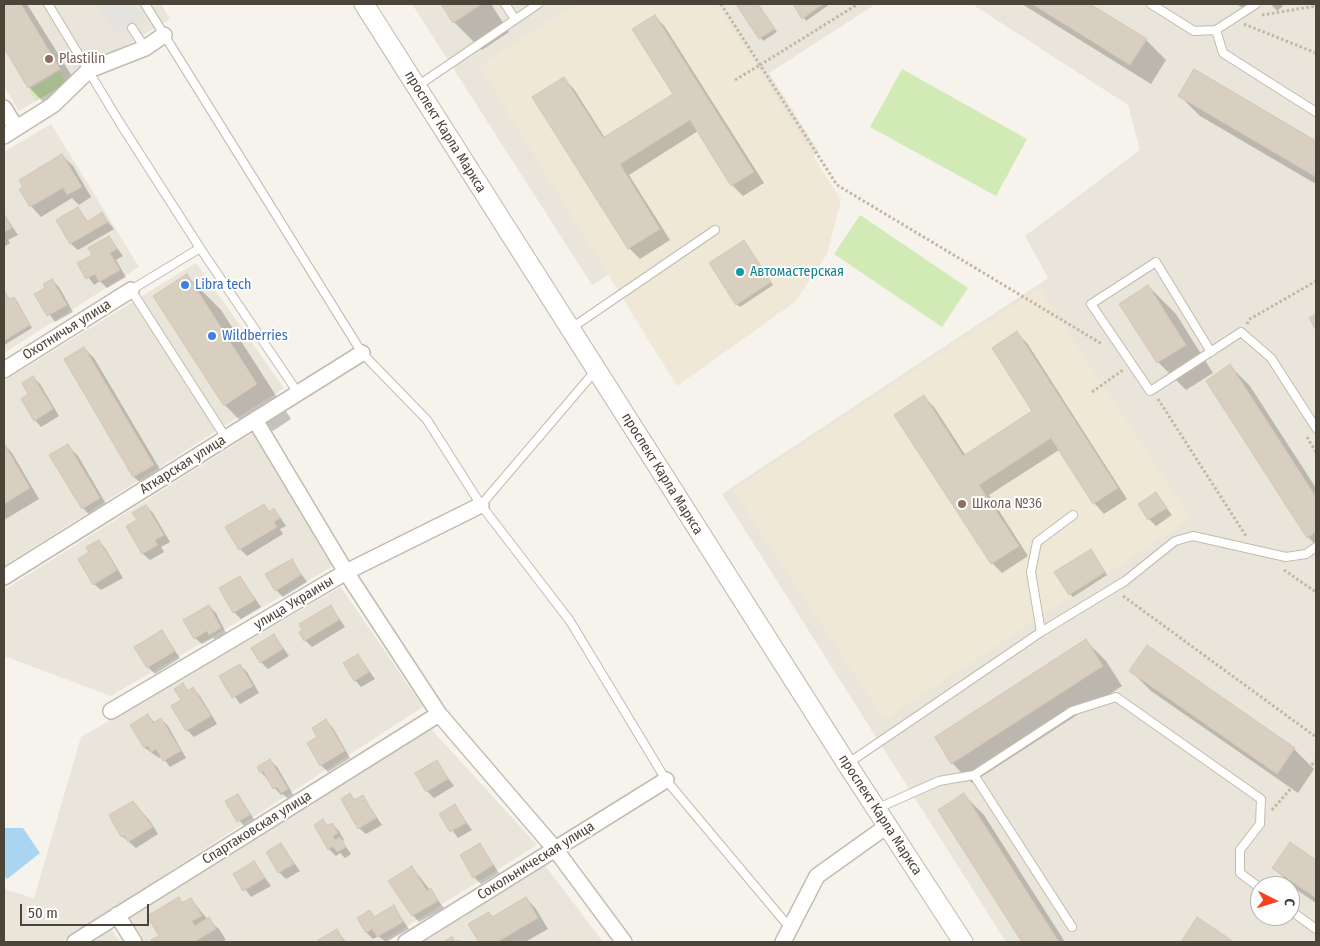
<!DOCTYPE html>
<html>
<head>
<meta charset="utf-8">
<style>
	body { margin:0 }
	#map { position:relative; width:1320px; height:946px; overflow:hidden; background:#f6f3ec; font-family:"Fira Sans Condensed",sans-serif }
	canvas { display:block }
	.frame { position:absolute; inset:0; border:5px solid #4b4439; pointer-events:none }
	.north { position:absolute; left:1250px; top:876px; width:50px; height:50px; box-sizing:border-box; background:#fff; border:1px solid #b7b4b0; border-radius:50%; rotate:95deg; font-size:14px; font-weight:700; line-height:20px; text-align:center; color:#4b4439 }
	.north::after { content:''; display:block; margin:auto; width:18px; height:22px; background:#fc3f1d; clip-path:polygon(50% 0,100% 100%,50% 72%,0 100%) }
	.scale { position:absolute; left:20px; top:904px; width:129px; height:22px; box-sizing:border-box; border:2px solid #4b4439; border-top:0; padding-left:6px; font-size:15px; line-height:18px; white-space:nowrap; color:#4b4439; -webkit-text-stroke:4px #fff; paint-order:stroke }
</style>
</head>
<body>
<div id="map">
<canvas width="1320" height="946"></canvas>
<div class="frame"></div>
<div class="north">С</div>
<div class="scale">50 m</div>
</div>
<script>
const ctx = document.querySelector('canvas').getContext('2d');
ctx.lineJoin = 'round';
function paint(path, color) { ctx.fillStyle = color; ctx.fill(path, 'evenodd'); }
const toPath = rows => new Path2D(rows.map(r => 'M' + r).join(''));
function trace(path, color, width, dash) { ctx.strokeStyle = color; ctx.lineWidth = width; ctx.lineCap = dash ? 'butt' : 'round'; ctx.setLineDash(dash || []); ctx.stroke(path); }
function write(font, color, halo, rows, align = 'center') {
  ctx.font = font + ' "Fira Sans Condensed",sans-serif'; ctx.lineWidth = 4; ctx.setLineDash([]); ctx.textBaseline = 'middle'; ctx.strokeStyle = halo; ctx.fillStyle = color; for (const [text, x, y, turn = 0] of rows) {
    ctx.save(); ctx.translate(x, y); ctx.rotate((+turn || 0) * Math.PI / 180); ctx.textAlign = isNaN(turn) ? turn : align; if (halo) ctx.strokeText(text, 0, 0); ctx.fillText(text, 0, 0); ctx.restore();
  }
}
paint(toPath([
	[4,4,161,4,170,19,19,111,4,86],
	[412,4,876,4,769,73,819,152,739,204,667,238,592,285],
	[972,4,1316,4,1316,942,1006,942,722,494,1048,278,1025,236,1140,150,1128,105],
	[1260,886,1290,886,1290,916,1260,916],
	[51,124,139,267,4,353,4,152],
	[196,263,284,388,4,566,4,381],
	[253,433,333,566,111,696,4,656,4,590],
	[341,587,423,707,61,942,4,942,4,889,34,898,81,737],
	[431,729,537,845,382,942,144,942,128,918],
	[544,864,603,942,424,942],
	[110,927,120,942,88,942]
]), '#eae5da');
paint(toPath([
	[576,4,717,4,841,200,827,254,795,302,677,386,479,66],
	[1039,288,1191,518,884,720,733,490]
]), '#efe8d6');
paint(toPath([
	[902,69,1027,139,996,196,870,127],
	[60,72,66,83,36,101,29,90],
	[860,215,968,288,942,327,834,254]
]), '#d2eab5');
paint(toPath([
	[97,4,135,4,145,20,117,37]
]), '#e5e3e0');
paint(toPath([
	[4,828,23,828,40,853,7,879,4,876]
]), '#a9d4f2');
paint(toPath([
	[4,4,27,4,80,89,49,108,29,87,4,46],
	[443,4,491,4,509,32,482,50,454,22],
	[737,4,757,4,777,32,763,41],
	[794,4,830,4,806,21],
	[1022,4,1087,4,1146,40,1166,60,1151,84],
	[1236,4,1252,4,1248,11],
	[1271,4,1281,4,1283,6,1277,11],
	[655,16,665,27,764,183,743,196,732,185,698,131,629,175,670,240,640,259,629,248,534,98,564,79,574,89,605,138,675,94],
	[1194,71,1316,143,1316,184,1200,116,1180,96],
	[62,155,73,166,91,197,79,205,72,198,41,217,31,206,24,188],
	[78,208,88,222,102,214,114,229,78,250,71,244,58,220],
	[4,214,18,235,8,240,10,243,4,247],
	[109,237,123,256,116,260,126,277,107,288,100,281,94,285,79,264,94,255],
	[744,242,773,285,740,307,737,304],
	[187,276,221,310,291,419,259,440,225,405],
	[52,280,59,287,73,312,55,322,36,295,47,288],
	[1148,286,1176,314,1213,373,1186,390,1158,362],
	[4,291,10,300,14,298,17,301,32,328,4,345],
	[1017,333,1027,343,1127,499,1104,514,1094,503,1059,450,989,495,1028,556,1002,573,992,563,924,397,934,407,966,456,1034,412],
	[84,348,94,358,164,476,145,487,134,477,65,359],
	[1230,366,1250,386,1316,488,1316,545,1308,537],
	[33,377,40,384,59,416,41,427,35,420,30,395],
	[4,444,12,453,39,499,4,520],
	[67,445,78,456,109,509,93,519,83,508],
	[1156,494,1172,515,1156,526,1149,519],
	[146,506,153,513,170,542,161,547,164,552,150,560,143,554,127,527,138,520],
	[264,506,270,512,274,510,280,517,286,526,280,529,283,534,247,556,240,549],
	[99,541,105,548,123,578,101,590,94,584,91,553],
	[1093,553,1107,575,1073,597,1070,594],
	[291,560,307,582,283,597,276,590],
	[240,577,261,607,241,619,234,612],
	[209,606,216,613,227,635,217,641,213,638,202,644,195,638],
	[331,607,345,627,312,647,305,640],
	[162,632,180,658,155,674,148,667],
	[274,635,289,656,268,669,261,662],
	[1086,641,1106,661,1122,686,972,783,952,763],
	[358,655,375,679,361,687,355,680],
	[240,665,247,672,259,693,240,704,221,677],
	[1131,671,1294,749,1314,769,1298,793,1151,691],
	[183,685,189,691,193,689,200,696,217,724,194,737,187,730],
	[148,716,155,723,161,719,168,726,186,758,170,767,162,756,159,758,145,748,132,726],
	[326,721,333,728,350,758,328,772,321,765,319,737],
	[270,760,277,767,294,796,288,799,283,794,281,795,261,772],
	[436,762,454,786,434,798,427,791],
	[238,795,256,822,245,828,227,802],
	[350,795,356,801,363,797,382,825,366,834,359,828],
	[964,795,984,815,1065,942,1023,942,940,810],
	[133,802,150,821,158,834,136,848,122,836],
	[455,806,472,830,458,838,441,814],
	[323,821,329,826,332,824,339,831,344,840,342,841,351,854,345,858,340,853,336,856,329,849],
	[281,844,300,871,286,879,279,872],
	[480,844,499,873,481,884,474,877],
	[1290,844,1316,862,1316,903,1294,888,1274,868],
	[254,862,271,886,251,897,234,874],
	[412,867,444,908,419,922,413,915],
	[178,898,184,904,191,899,208,920,219,929,226,940,221,942,154,942,153,941,160,936],
	[526,898,536,909,548,929,525,942,481,942,470,924,489,913,493,918],
	[394,907,409,929,386,942,378,936,373,939,366,932,370,912,375,918],
	[337,931,346,942,321,942,320,941]
]), '#0003');
const building = toPath([
	[4,4,21,4,60,69,28,88,4,48,4,4],
	[441,4,482,4,453,23,441,4],
	[736,4,758,4,775,29,759,39,736,4],
	[793,4,823,4,802,19,793,4],
	[1032,4,1090,4,1147,39,1130,65,1032,4],
	[655,15,754,172,731,186,690,120,620,164,660,229,628,249,532,97,564,77,603,138,673,94,632,29,655,15],
	[1194,69,1316,141,1316,177,1178,96,1194,69],
	[62,154,82,187,67,195,63,188,30,207,19,189,23,187,19,180,62,154],
	[78,207,87,222,102,212,108,222,70,244,56,220,78,207],
	[4,214,12,228,4,232,4,214],
	[109,236,117,249,110,253,120,270,99,282,95,274,86,279,77,263,92,255,88,248,109,236],
	[744,240,771,282,736,305,709,263,744,240],
	[187,274,257,384,224,406,153,296,187,274],
	[52,279,67,305,47,316,34,294,45,288,43,284,52,279],
	[1148,285,1186,345,1157,363,1119,304,1148,285],
	[4,290,9,299,14,297,30,325,4,341,4,290],
	[1316,314,1316,330,1309,318,1316,314],
	[1017,331,1118,488,1093,504,1051,438,979,485,1019,546,991,564,894,415,924,395,963,456,1032,411,992,348,1017,331],
	[84,347,154,465,133,477,64,359,84,347],
	[1230,364,1316,497,1316,532,1307,538,1206,381,1230,364],
	[33,376,53,409,34,421,21,399,28,394,22,383,33,376],
	[4,443,30,488,4,504,4,443],
	[68,444,100,498,82,509,49,455,68,444],
	[1156,492,1167,508,1148,520,1138,504,1156,492],
	[264,504,269,512,274,508,280,518,274,522,277,527,239,550,225,527,264,504],
	[146,505,164,535,155,540,158,545,142,554,126,526,137,520,132,513,146,505],
	[99,540,117,570,93,585,78,559,89,552,86,547,99,540],
	[1091,549,1105,572,1069,595,1054,572,1091,549],
	[292,559,301,575,275,591,265,574,292,559],
	[240,576,255,600,233,613,219,588,240,576],
	[209,605,221,628,209,635,207,631,194,639,183,620,209,605],
	[331,605,339,620,304,641,299,632,302,630,299,624,331,605],
	[162,630,175,651,147,668,134,647,162,630],
	[274,634,283,649,260,663,251,648,274,634],
	[1086,639,1103,666,951,764,935,737,1086,639],
	[1147,645,1295,748,1277,774,1129,671,1147,645],
	[358,654,369,672,354,681,343,663,358,654],
	[240,664,253,686,232,698,219,676,240,664],
	[183,683,188,691,193,687,211,716,186,731,171,706,181,700,174,689,183,683],
	[148,714,153,723,161,718,181,751,163,761,156,749,151,752,148,746,144,748,130,725,148,714],
	[326,719,345,751,320,766,307,743,317,737,312,728,326,719],
	[270,759,288,789,281,793,277,787,273,789,263,771,260,773,257,767,270,759],
	[437,760,448,779,426,792,415,773,437,760],
	[350,793,354,800,363,795,376,818,358,829,341,799,350,793],
	[964,793,980,818,1059,942,1022,942,938,810,964,793],
	[238,794,250,815,237,822,225,801,238,794],
	[133,801,153,827,128,842,124,835,121,837,109,815,133,801],
	[455,804,466,823,450,832,439,814,455,804],
	[323,819,327,826,332,823,338,833,333,836,335,840,340,837,346,847,337,852,333,846,328,850,314,825,323,819],
	[1290,842,1316,860,1316,898,1272,868,1290,842],
	[281,843,294,864,278,873,266,852,281,843],
	[480,843,493,865,473,878,460,855,480,843],
	[254,861,265,878,243,891,233,874,254,861],
	[412,866,427,891,431,888,438,901,412,916,388,881,412,866],
	[179,897,182,903,191,898,202,916,192,921,195,926,209,917,216,929,194,942,153,942,151,940,159,936,147,916,179,897],
	[526,897,538,918,497,942,479,942,468,924,489,912,492,917,526,897],
	[394,905,403,922,377,937,372,929,366,933,357,918,370,910,374,917,394,905],
	[1197,917,1234,942,1181,942,1197,917],
	[337,929,344,942,319,942,318,940,337,929],
	[452,936,455,942,458,940,460,942,444,942,452,936]
]);
paint(building, '#d8cfc1');
trace(building, '#d3c7b4', 1);
const service = toPath([
	[48,4,120,123,200,248,131,290,226,438],
	[145,4,362,353,427,420,481,505,570,621,666,780,790,928],
	[505,4,515,19],
	[1151,4,1194,31,1216,30,1256,4],
	[132,28,145,48],
	[1216,30,1223,53,1316,112],
	[416,87,538,4],
	[200,248,298,393],
	[570,329,715,230],
	[1211,352,1156,262,1091,304,1150,391,1152,390,1241,332,1271,358,1316,428],
	[481,505,596,370],
	[1041,632,1031,572,1037,542,1073,515],
	[847,764,1041,632,1125,581,1175,541,1193,536,1286,557,1306,554,1316,547],
	[974,775,1072,927],
	[876,809,939,781,974,775,1072,711,1116,697,1261,799,1260,824,1240,850,1240,873,1260,888],
	[1290,910,1316,929]
]);
const minor = toPath([
	[4,108,16,128],
	[4,136,53,105,89,70,145,48,164,35],
	[4,370,131,290],
	[255,420,346,572,439,714,555,849,624,942],
	[4,577,362,353],
	[111,711,346,572,481,505],
	[117,915,134,942],
	[75,942,439,714],
	[406,942,666,780],
	[783,942,817,876,887,826]
]);
const tertiary = toPath([
	[364,4,847,764,963,942]
]);
trace(service, '#c2bbae', 10);
trace(minor, '#c2bbae', 18);
trace(tertiary, '#c2bbae', 21);
trace(toPath([
	[721,4,837,185,1102,344],
	[1262,15,1316,6],
	[1244,24,1316,53],
	[760,65,858,4],
	[735,80,760,65],
	[1247,324,1250,319,1316,281],
	[1092,392,1123,370],
	[1158,399,1246,536],
	[1307,437,1316,452],
	[1284,570,1316,592],
	[1123,596,1316,737],
	[1272,810,1316,760]
]), '#c4b79f', 3, [2.5, 2.5]);
trace(service, '#fff', 8);
trace(minor, '#fff', 15);
trace(tertiary, '#fff', 19);
for (const [x, y, r, color] of [
	[49,59,5,"#8d6e63"],
	[740,272,5,"#0f9aa8"],
	[185,285,5,"#3f7fe0"],
	[212,336,5,"#3f7fe0"],
	[962,504,5,"#8d6e63"]
]) { const dot = new Path2D(); dot.arc(x, y, r, 0, 2 * Math.PI); ctx.fillStyle = color; ctx.fill(dot); trace(dot, '#fff', 2); }
write('14px', '#785e54', '#fff', [
	["Plastilin",59,59],
	["Школа №36",972,504]
], 'left');
write('14px', '#4b4439', '#fff', [
	["проспект Карла Маркса",445,132,58],
	["Охотничья улица",67,330,-32],
	["Аткарская улица",183,465,-32],
	["проспект Карла Маркса",662,474,58],
	["улица Украины",294,603,-31],
	["проспект Карла Маркса",880,815,57],
	["Спартаковская улица",257,828,-32],
	["Сокольническая улица",536,861,-32]
]);
write('14px', '#0d838f', '#fff', [
	["Автомастерская",750,272]
], 'left');
write('14px', '#366cbe', '#fff', [
	["Libra tech",195,285],
	["Wildberries",222,336]
], 'left');
</script>
</body>
</html>
